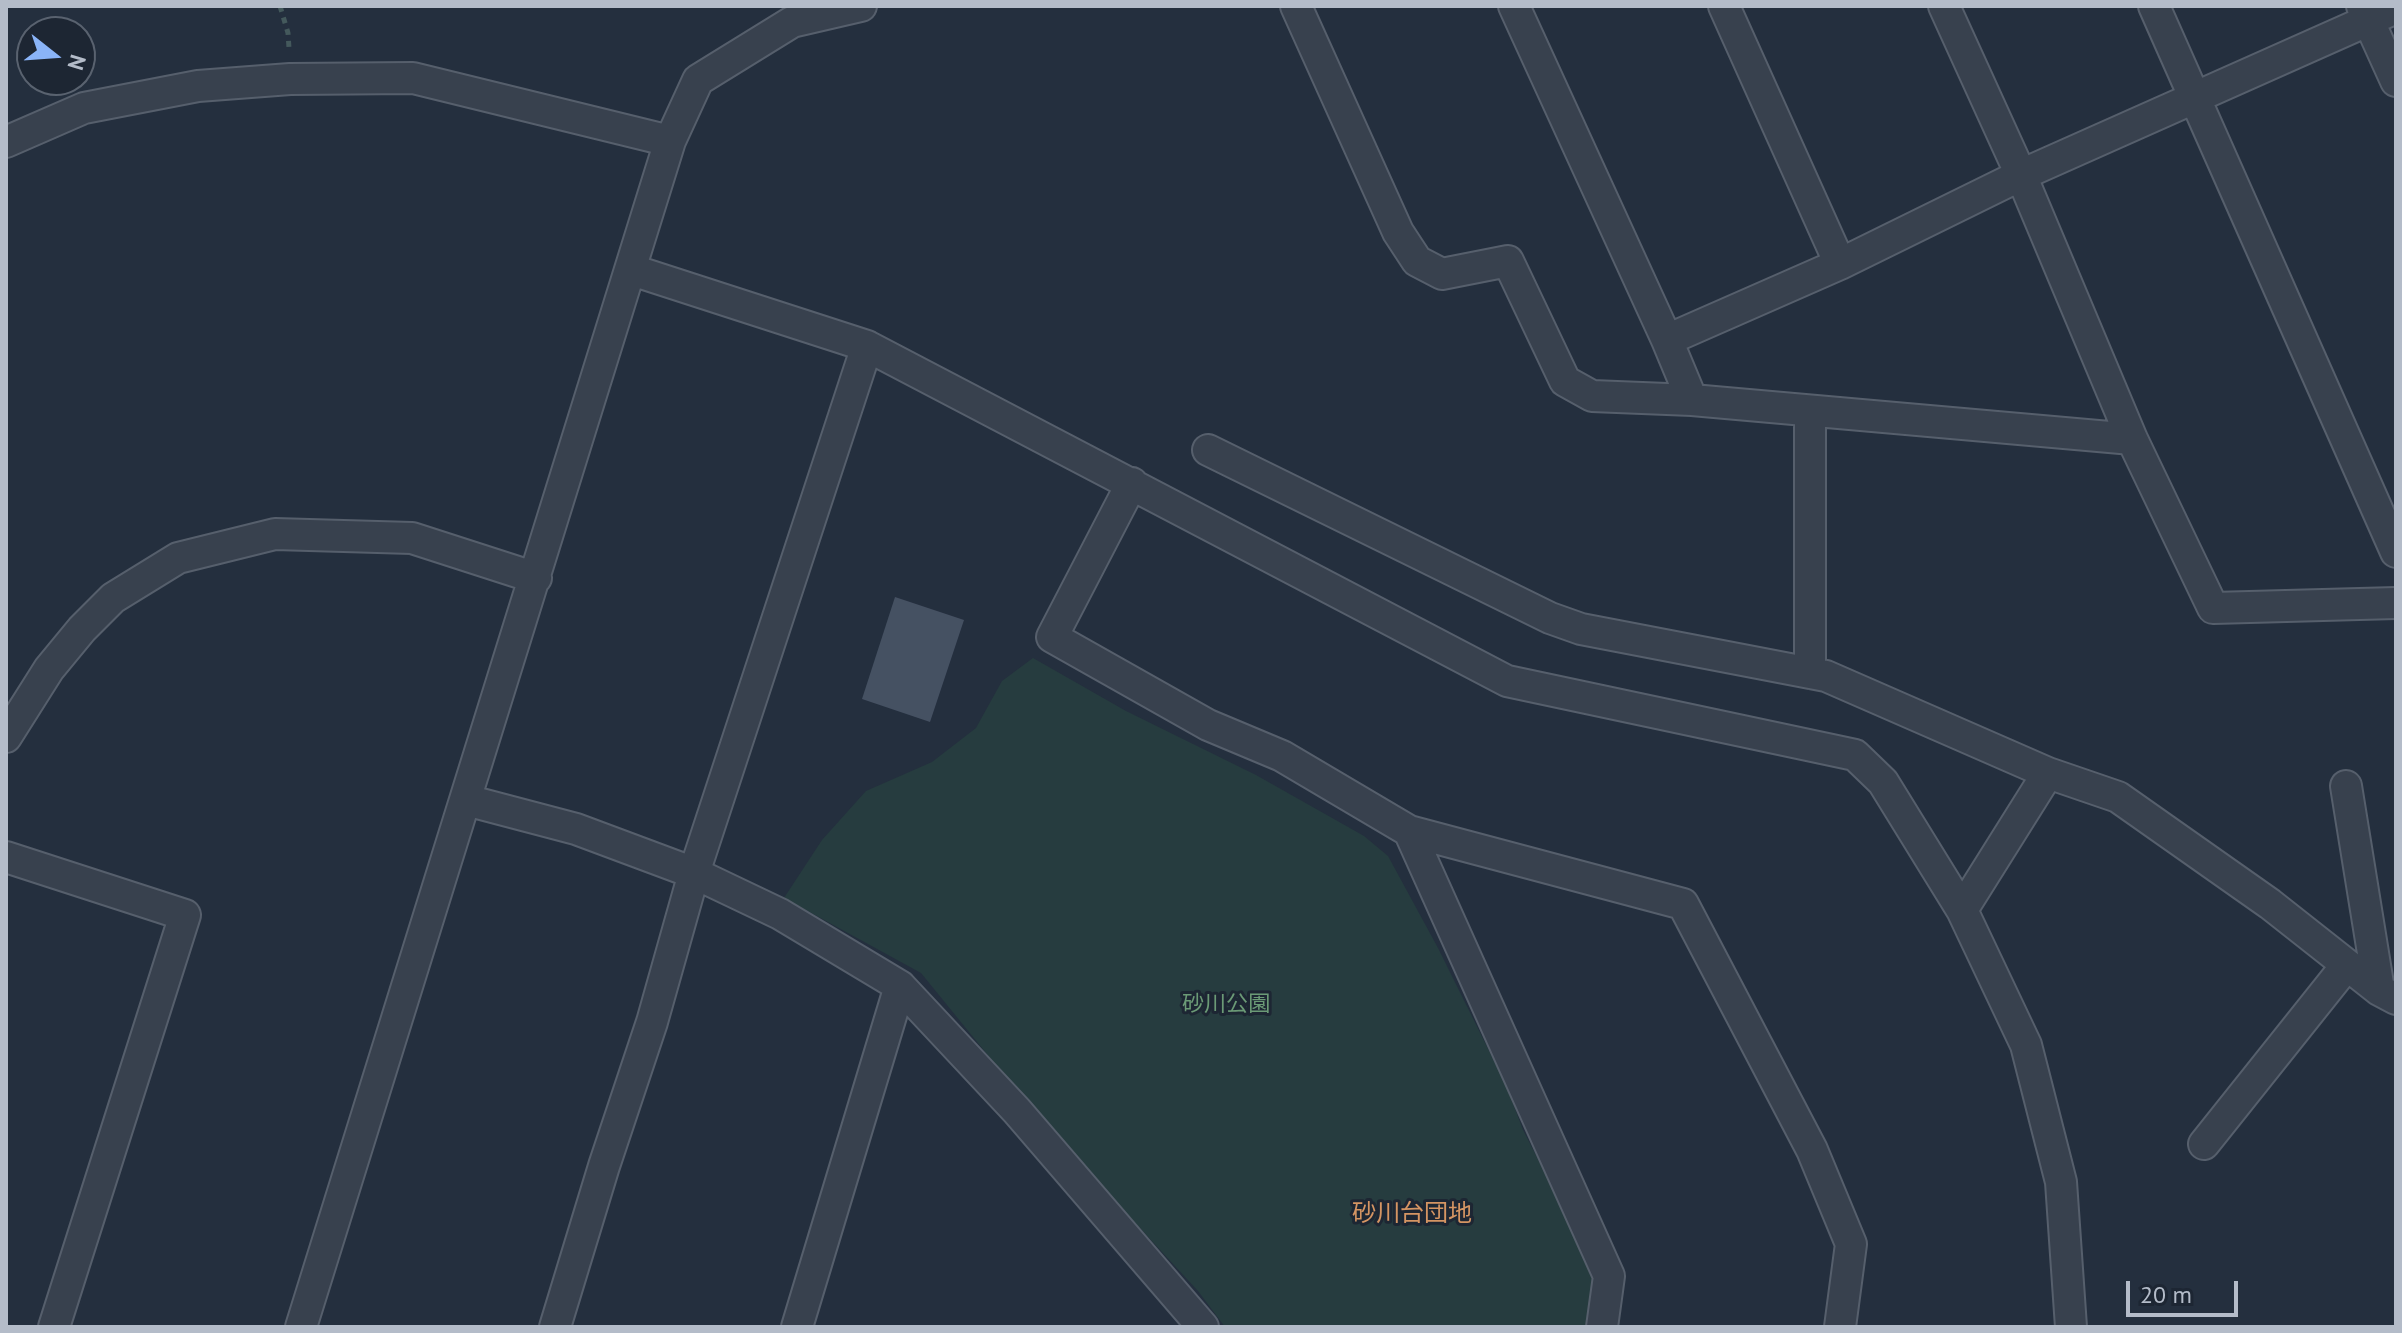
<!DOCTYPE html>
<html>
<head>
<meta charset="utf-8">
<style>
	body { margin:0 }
	#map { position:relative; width:2402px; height:1333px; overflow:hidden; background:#242f3e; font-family:"PT Sans",sans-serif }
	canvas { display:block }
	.frame { position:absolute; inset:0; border:8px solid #b4bcc9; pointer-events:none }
	.north { position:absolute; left:16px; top:16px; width:80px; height:80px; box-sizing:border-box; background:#1d2633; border:2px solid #59626f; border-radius:50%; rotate:107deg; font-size:22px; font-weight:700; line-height:32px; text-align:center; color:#b4bcc9 }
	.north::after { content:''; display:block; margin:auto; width:28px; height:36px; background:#8ab4f8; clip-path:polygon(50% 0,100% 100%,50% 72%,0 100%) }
	.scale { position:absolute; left:2126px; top:1281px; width:112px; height:36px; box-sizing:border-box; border:4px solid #b4bcc9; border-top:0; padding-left:10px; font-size:24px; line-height:28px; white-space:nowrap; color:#b4bcc9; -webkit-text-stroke:6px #1d2633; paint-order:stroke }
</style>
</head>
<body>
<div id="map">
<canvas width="2402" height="1333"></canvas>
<div class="frame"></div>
<div class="north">N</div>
<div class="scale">20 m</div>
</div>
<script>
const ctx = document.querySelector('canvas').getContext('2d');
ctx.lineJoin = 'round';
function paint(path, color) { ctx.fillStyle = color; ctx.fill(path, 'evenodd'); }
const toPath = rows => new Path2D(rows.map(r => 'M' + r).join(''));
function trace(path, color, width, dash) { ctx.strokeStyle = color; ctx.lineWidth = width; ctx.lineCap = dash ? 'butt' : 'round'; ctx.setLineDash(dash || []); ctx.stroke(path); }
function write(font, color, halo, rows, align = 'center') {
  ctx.font = font + ' "PT Sans","Noto Sans JP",sans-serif'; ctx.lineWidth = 6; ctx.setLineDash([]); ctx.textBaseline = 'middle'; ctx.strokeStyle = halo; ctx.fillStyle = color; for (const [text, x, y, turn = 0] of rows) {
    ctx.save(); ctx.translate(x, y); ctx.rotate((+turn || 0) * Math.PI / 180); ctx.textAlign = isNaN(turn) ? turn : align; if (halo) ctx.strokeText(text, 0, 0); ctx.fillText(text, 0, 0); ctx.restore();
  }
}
paint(toPath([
	[1033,658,1126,711,1256,775,1364,836,1388,856,1438,948,1506,1085,1523,1130,1598,1276,1592,1327,1225,1327,1198,1291,1090,1174,1004,1075,921,973,784,898,822,840,866,791,932,762,976,728,1002,681]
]), '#263c3f');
paint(toPath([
	[895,597,964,620,930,722,862,699]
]), '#455162');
const street = toPath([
	[1296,6,1398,232,1417,261,1442,274,1508,261,1565,381,1592,396,1692,400],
	[1514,6,1667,340,1692,400,2132,439],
	[1724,6,1840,264],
	[1944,6,2021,175,2132,439,2213,608,2396,603],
	[2154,6,2396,552],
	[2362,6,2396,81],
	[6,142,84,108,198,86,290,79,413,78,670,141],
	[632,270,867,346,1507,681,1855,755,1883,782,1962,910,2026,1045,2061,1182,2071,1327],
	[1667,340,1840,264,2021,175,2396,8],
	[1208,450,1550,618,1581,629,1826,676,2048,773],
	[1132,483,1052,637,1208,725,1282,756,1409,831,1683,904,1812,1150,1851,1244,1840,1327],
	[1810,673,1810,411],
	[6,737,49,669,82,629,113,598,178,558,275,534,412,538,536,578],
	[2346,786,2379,990],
	[466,800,576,829,694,873,780,914,900,986,1017,1111,1203,1327],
	[1409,831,1609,1276,1602,1327],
	[6,857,185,915,54,1327],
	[1962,910,2048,773,2118,797,2270,904,2379,990,2396,999],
	[2204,1144,2346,966],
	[301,1327,670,141,698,80,792,22,861,6],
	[555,1327,604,1166,652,1022,694,873,867,346],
	[797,1327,900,986]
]);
trace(street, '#565f6c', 34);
trace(toPath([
	[280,6,288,33,289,48]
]), '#44595c', 5, [6, 6]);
trace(street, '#38414e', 30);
write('22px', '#6b9a76', '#1d2633', [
	["砂川公園",1226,1005]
]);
write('24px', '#d59563', '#1d2633', [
	["砂川台団地",1412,1214]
]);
</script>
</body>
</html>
